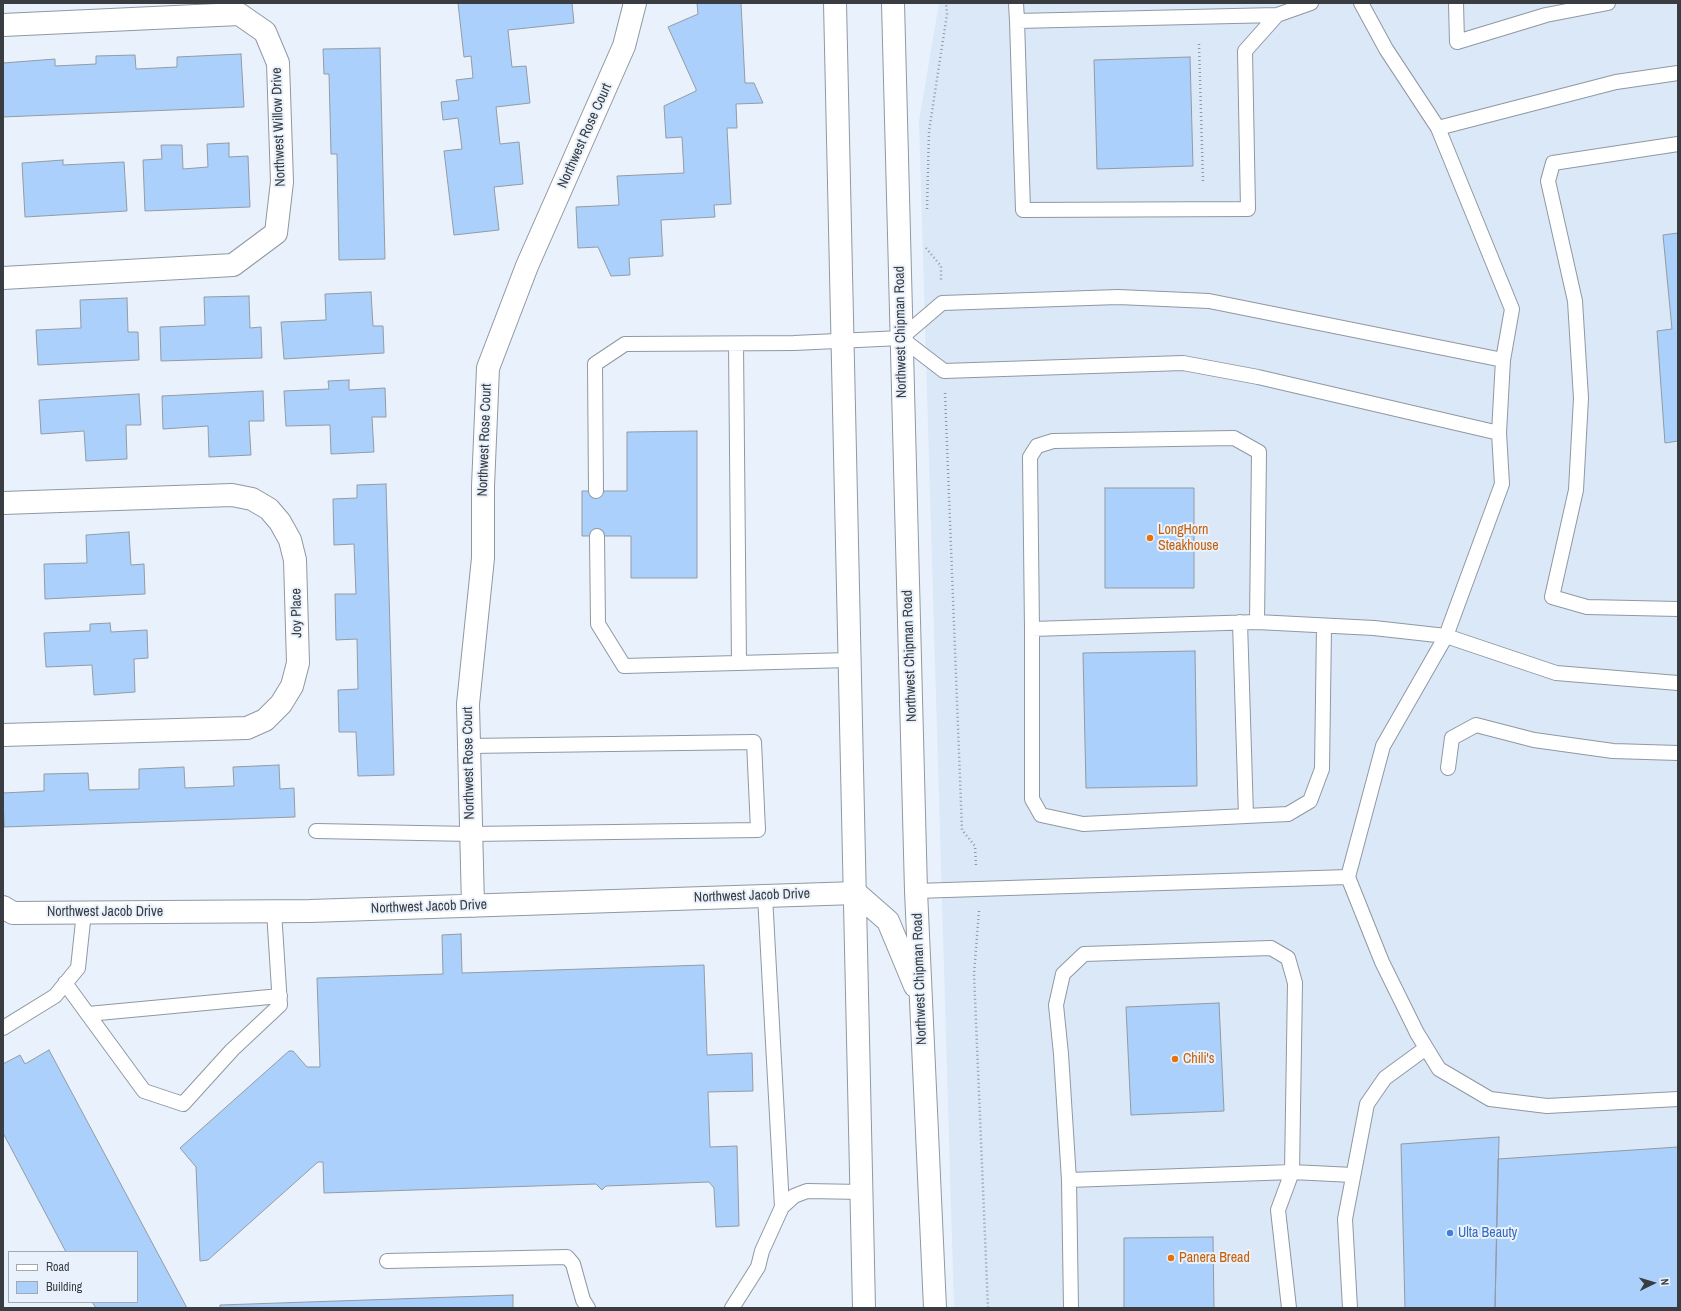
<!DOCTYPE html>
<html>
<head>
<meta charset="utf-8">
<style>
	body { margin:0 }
	#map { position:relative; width:1681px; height:1311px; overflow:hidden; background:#e9f2fc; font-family:"Archivo Narrow",sans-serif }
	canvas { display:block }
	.frame { position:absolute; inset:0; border:4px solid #393c40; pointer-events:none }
	.legend { position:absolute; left:8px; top:1251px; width:130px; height:52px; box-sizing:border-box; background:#e9f2fc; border:1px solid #a3a9b1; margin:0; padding:5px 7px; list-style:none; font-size:12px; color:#393c40 }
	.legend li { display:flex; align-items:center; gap:8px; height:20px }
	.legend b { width:20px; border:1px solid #a3a9b1 }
	.north { position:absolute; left:1633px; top:1263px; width:40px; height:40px; -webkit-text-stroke:3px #e9f2fc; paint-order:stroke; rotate:85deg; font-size:11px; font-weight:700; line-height:16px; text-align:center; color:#393c40 }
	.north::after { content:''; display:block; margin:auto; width:14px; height:18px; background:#393c40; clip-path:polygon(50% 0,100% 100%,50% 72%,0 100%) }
</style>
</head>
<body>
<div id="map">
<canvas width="1681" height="1311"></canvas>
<div class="frame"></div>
<ul class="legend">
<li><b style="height:5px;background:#fff"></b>Road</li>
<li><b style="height:11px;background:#abd0fb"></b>Building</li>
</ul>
<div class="north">N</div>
</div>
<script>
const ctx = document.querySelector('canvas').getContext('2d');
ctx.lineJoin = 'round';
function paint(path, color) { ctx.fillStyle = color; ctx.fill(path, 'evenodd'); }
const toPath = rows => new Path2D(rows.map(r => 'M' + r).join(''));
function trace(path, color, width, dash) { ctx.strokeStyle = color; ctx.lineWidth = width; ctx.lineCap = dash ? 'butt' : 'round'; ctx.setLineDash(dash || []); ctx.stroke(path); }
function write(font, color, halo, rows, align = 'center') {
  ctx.font = font + ' "Archivo Narrow",sans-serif'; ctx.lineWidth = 4; ctx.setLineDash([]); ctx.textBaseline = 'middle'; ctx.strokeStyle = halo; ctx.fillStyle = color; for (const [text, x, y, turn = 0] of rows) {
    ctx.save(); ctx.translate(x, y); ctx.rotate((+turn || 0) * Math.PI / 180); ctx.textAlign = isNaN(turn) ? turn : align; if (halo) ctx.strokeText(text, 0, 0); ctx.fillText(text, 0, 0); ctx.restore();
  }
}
paint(toPath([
	[939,3,1678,3,1678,1308,954,1308,919,121]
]), '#dae8f8');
const building = toPath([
	[458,3,572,3,574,23,508,30,512,67,526,66,530,103,496,107,500,144,519,142,523,184,494,187,499,230,454,235,444,151,462,149,458,118,443,120,441,102,459,100,456,80,473,78,471,56,464,57,458,3],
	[697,3,741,3,745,83,754,83,763,103,736,104,737,128,727,128,731,204,714,205,715,217,661,220,663,256,629,258,630,275,611,276,598,247,578,248,576,207,619,205,617,176,684,173,682,137,666,138,664,106,696,91,696,89,668,27,698,14,697,3],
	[380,48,385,259,339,260,337,154,331,154,329,74,324,74,323,49,380,48],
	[241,54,244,107,3,117,3,63,55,59,55,66,96,64,96,56,135,55,136,69,177,67,177,57,241,54],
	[1190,57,1193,166,1097,169,1094,60,1190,57],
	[229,143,229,157,248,156,250,207,145,211,143,160,162,159,161,145,182,145,183,169,208,167,207,144,229,143],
	[63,160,63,165,124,162,127,211,25,217,22,163,63,160],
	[1678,233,1678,441,1665,443,1657,331,1672,329,1663,235,1678,233],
	[371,292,373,326,383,326,384,353,284,359,281,322,326,320,325,294,371,292],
	[249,296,250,328,261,327,262,358,161,361,160,327,205,325,204,297,249,296],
	[127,298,128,332,138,332,139,360,38,365,36,330,81,328,80,300,127,298],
	[349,380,349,390,385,388,386,417,372,417,374,452,331,454,330,425,286,426,284,391,329,389,328,381,349,380],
	[263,391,264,421,249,421,251,455,209,457,208,426,163,429,162,396,263,391],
	[139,394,141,425,126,425,127,459,86,461,84,431,41,434,39,400,139,394],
	[697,431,697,578,631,578,631,536,582,536,582,491,627,491,627,432,697,431],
	[386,484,394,775,358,776,356,732,339,732,338,690,358,689,357,639,336,640,335,594,356,594,354,544,334,545,333,499,357,498,357,485,386,484],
	[1105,488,1194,488,1194,588,1105,588,1105,488],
	[129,532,131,565,144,564,145,594,45,599,44,564,87,563,86,535,129,532],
	[110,623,111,632,147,630,148,658,134,659,135,692,94,695,92,665,46,667,44,633,90,631,90,624,110,623],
	[1195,651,1197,786,1086,788,1083,653,1195,651],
	[279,765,280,789,294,788,295,817,4,827,3,793,44,791,44,774,88,773,89,790,139,789,139,769,184,767,185,788,234,786,233,767,279,765],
	[461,934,462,973,704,965,707,1055,752,1053,753,1091,708,1092,710,1147,737,1146,739,1226,716,1227,714,1188,709,1182,606,1186,602,1190,596,1184,324,1193,323,1162,318,1162,208,1260,200,1261,196,1167,180,1148,289,1051,293,1051,307,1067,320,1067,317,978,443,974,442,935,461,934],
	[1219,1003,1224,1111,1131,1115,1126,1007,1219,1003],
	[49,1050,187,1308,96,1308,92,1302,137,1302,137,1252,66,1252,3,1133,3,1064,20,1055,25,1064,49,1050],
	[1499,1137,1495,1308,1405,1308,1401,1144,1499,1137],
	[1678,1147,1678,1308,1495,1308,1498,1159,1678,1147],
	[1213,1237,1214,1308,1124,1308,1124,1238,1213,1237],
	[513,1295,513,1308,220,1308,220,1305,513,1295]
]);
paint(building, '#abd0fb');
trace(building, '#939ba4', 1);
const service = toPath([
	[1016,3,1017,21,1277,15,1311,3],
	[1361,3,1386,49,1438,128,1616,82,1678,73],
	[1456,3,1457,42,1546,15,1608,3],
	[1017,21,1023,210,1248,209,1245,51,1277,15],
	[1678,144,1553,163,1548,181,1575,301,1581,398,1576,490,1552,597,1587,607,1678,609],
	[901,338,944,371,1183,363,1258,377,1499,433],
	[736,344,739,663],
	[596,491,595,364,625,344,794,343,901,338,942,303,1118,297,1209,301,1503,360],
	[597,536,598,624,624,666,850,660],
	[1240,622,1246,816],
	[1324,626,1322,769,1310,801,1288,814,1246,816,1083,824,1041,815,1032,799,1032,629,1257,622,1374,628,1446,636,1502,484,1499,433,1503,360,1512,309,1438,128],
	[1032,629,1030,457,1037,446,1053,441,1234,438,1259,452,1257,622],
	[1448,768,1452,738,1476,725,1534,740,1613,751,1678,753],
	[316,831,471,834,758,830,754,742,469,746],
	[1348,877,1383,746,1446,636,1556,673,1678,683],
	[916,891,1348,877,1382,962,1417,1033,1439,1069,1490,1099,1547,1106,1678,1099],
	[765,896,782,1207],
	[65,983,144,1091,183,1104,232,1050,280,1005,274,911],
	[88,1014,280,996],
	[3,1028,55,996,78,968,84,912],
	[1069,1180,1292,1172,1278,1210,1289,1308],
	[387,1261,567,1257,573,1264,583,1300,588,1308],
	[732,1308,758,1267,762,1251,782,1207,794,1196,807,1191,862,1192],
	[1071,1308,1069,1180,1061,1054,1056,1005,1063,974,1084,954,1271,948,1288,958,1295,983,1292,1172,1353,1175],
	[1350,1308,1345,1219,1367,1104,1385,1078,1426,1048]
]);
const minor = toPath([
	[3,25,239,14,265,32,278,63,282,182,276,233,233,265,3,278],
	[3,503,232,495,252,499,269,509,280,522,290,540,295,560,298,663,292,686,281,704,265,720,247,728,3,735],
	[473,906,468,704,483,558,483,486,488,368,527,266,624,46,635,3],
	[3,907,13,913,310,911,856,893]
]);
const secondary = toPath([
	[835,3,864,1308],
	[893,3,916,891,935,1308],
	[856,893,888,921,915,986]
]);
trace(service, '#9098a2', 16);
trace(minor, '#9098a2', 24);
trace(secondary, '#9098a2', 24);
trace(toPath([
	[1199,44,1203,182],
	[927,209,929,131,947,14,946,3],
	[926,248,941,266,941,282],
	[945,393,962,830,975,846,976,866],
	[979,911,974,974,988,1308]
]), '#92989f', 2.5, [1, 3]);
trace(service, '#fff', 14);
trace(minor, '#fff', 22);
trace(secondary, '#fff', 22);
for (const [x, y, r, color] of [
	[1150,538,4,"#e8710a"],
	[1175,1059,4,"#e8710a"],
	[1450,1233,4,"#3f7fe0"],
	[1171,1258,4,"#e8710a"]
]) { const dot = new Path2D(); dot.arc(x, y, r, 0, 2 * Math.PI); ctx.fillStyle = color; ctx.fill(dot); trace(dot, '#e9f2fc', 1.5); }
write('14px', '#393c40', '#e9f2fc', [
	["Northwest Willow Drive",279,127,-92],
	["Northwest Rose Court",585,136,-66],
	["Northwest Chipman Road",901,332,-91],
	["Northwest Rose Court",485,440,-88],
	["Joy Place",297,613,-91],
	["Northwest Chipman Road",910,656,-92],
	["Northwest Rose Court",469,763,-91],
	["Northwest Jacob Drive",752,896,-2],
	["Northwest Jacob Drive",429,907,-2],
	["Northwest Jacob Drive",105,912],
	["Northwest Chipman Road",920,979,-92]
]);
write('14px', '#c56008', '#e9f2fc', [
	["LongHorn",1158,530],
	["Steakhouse",1158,546],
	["Chili's",1183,1059],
	["Panera Bread",1179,1258]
], 'left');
write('14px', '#366cbe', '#e9f2fc', [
	["Ulta Beauty",1458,1233]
], 'left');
</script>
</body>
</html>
